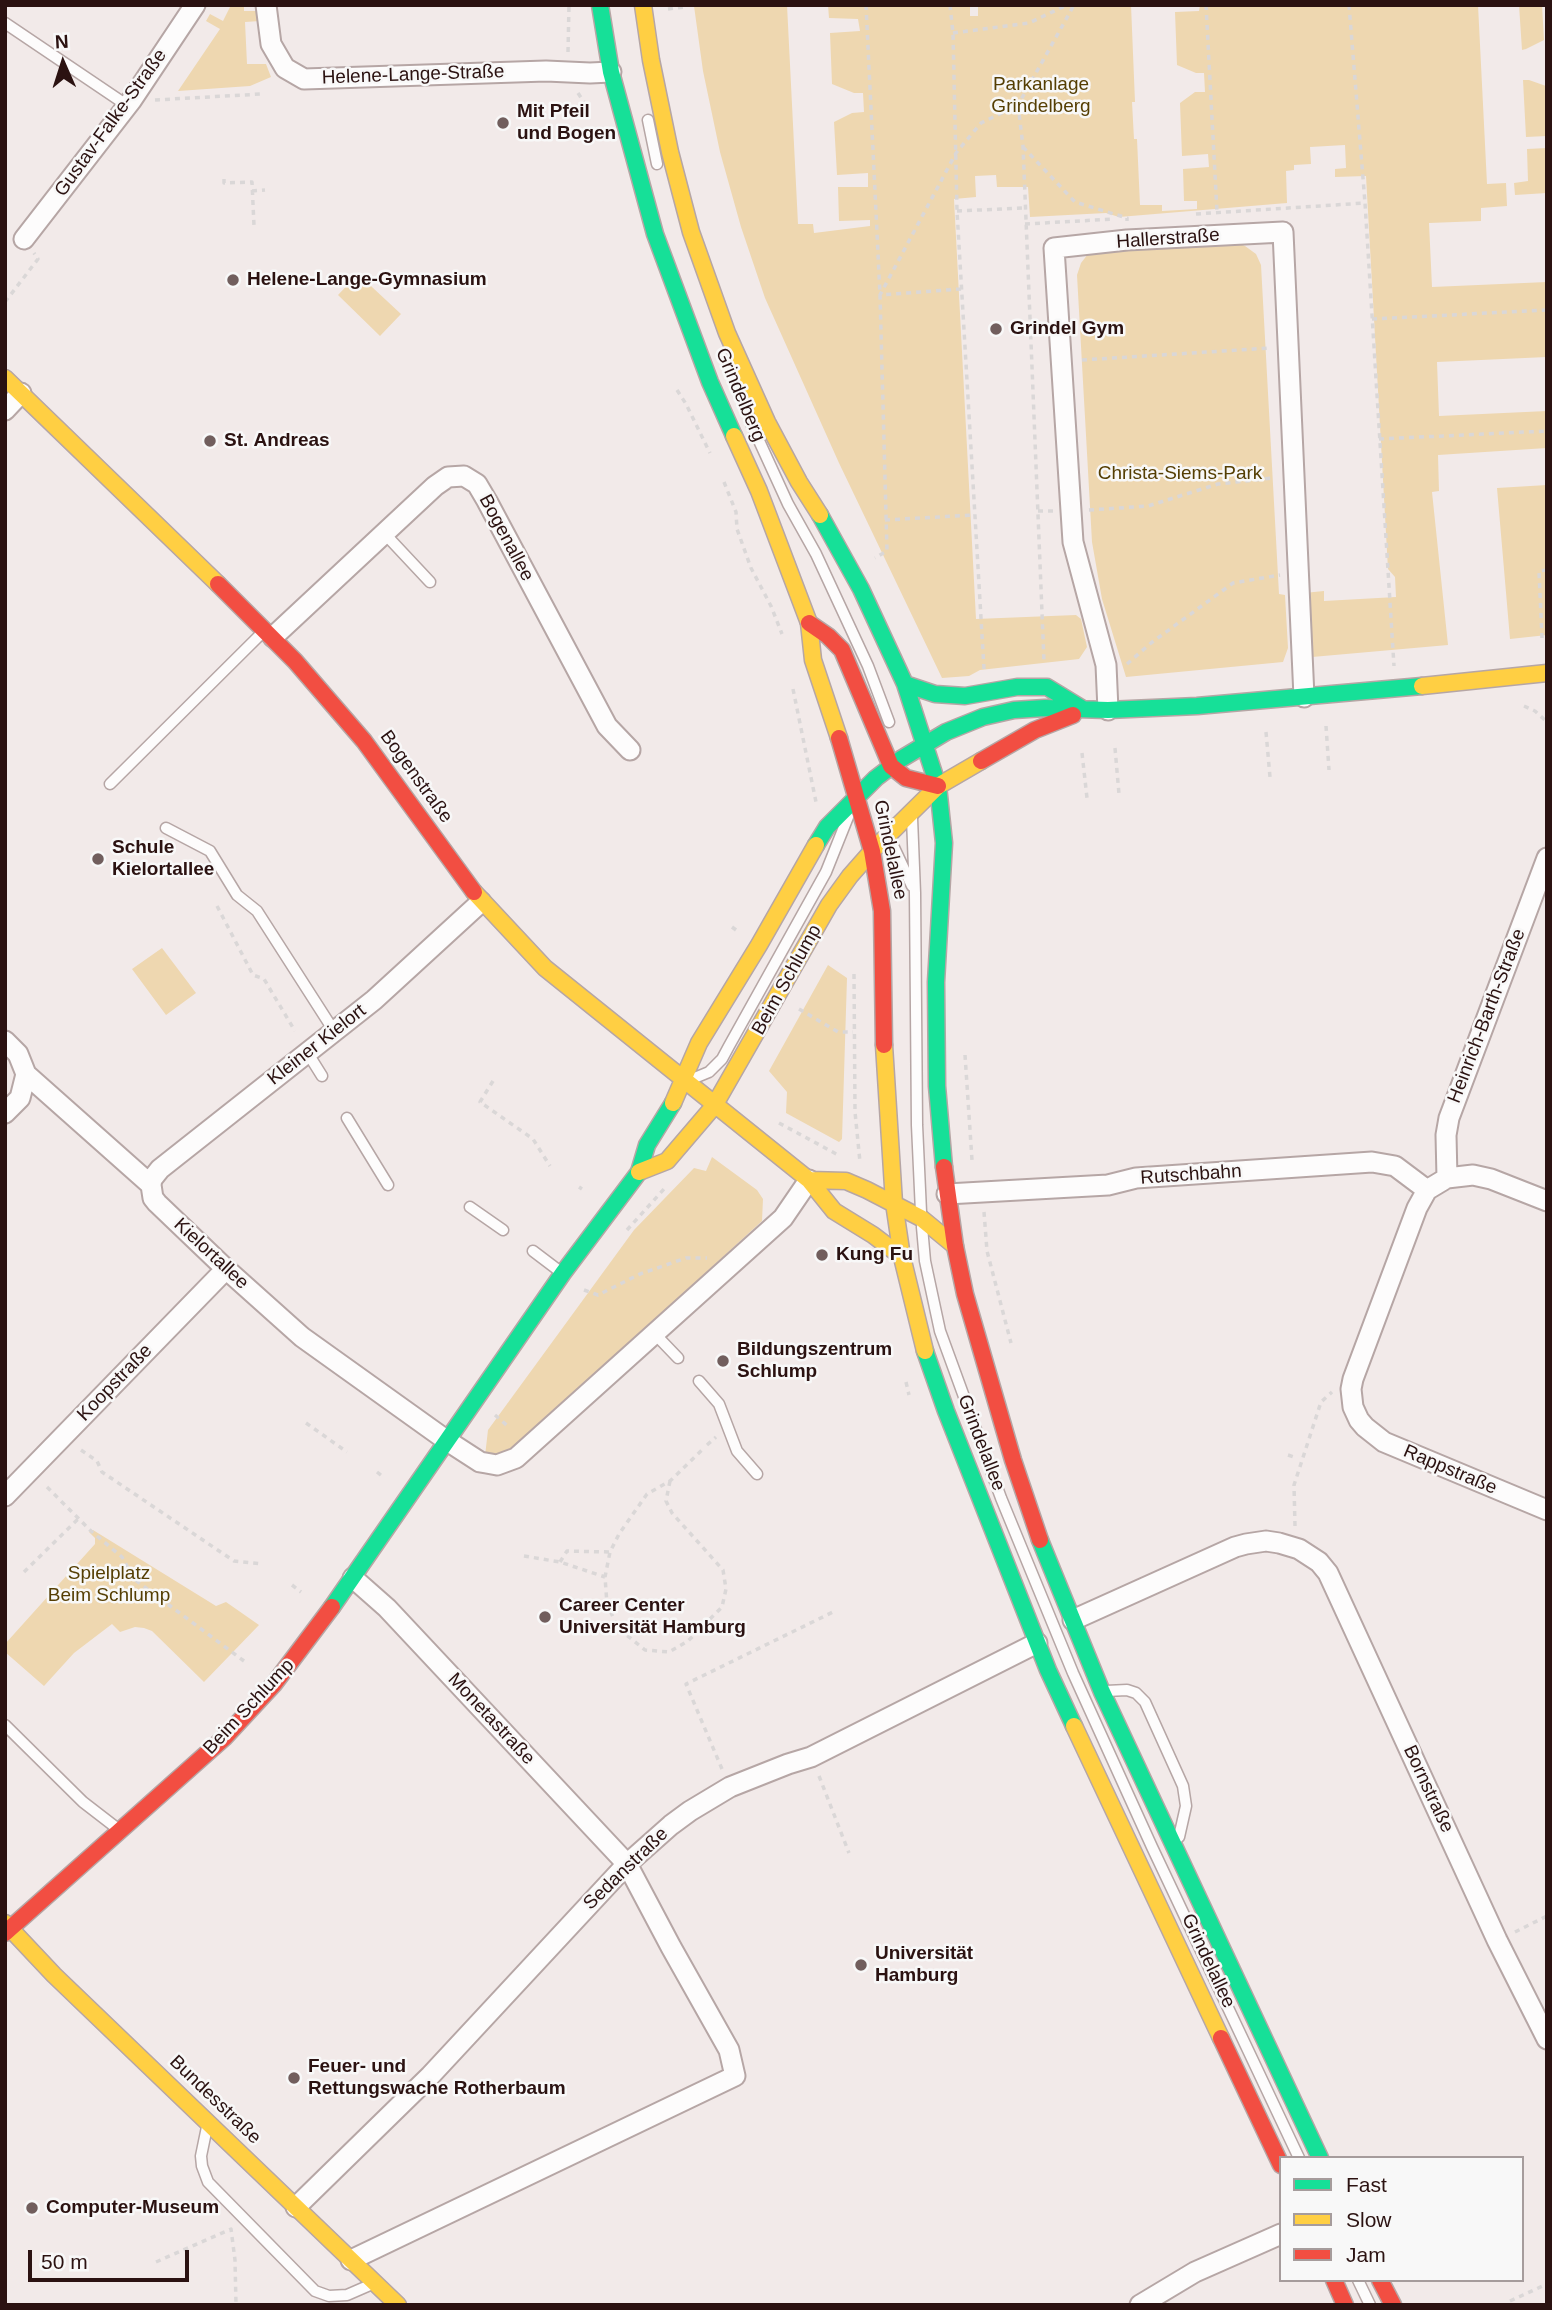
<!DOCTYPE html>
<html>
<head>
<meta charset="utf-8">
<style>
	body { margin:0 }
	#map { position:relative; width:1552px; height:2310px; overflow:hidden; background:#f2eae9; font-family:Arial,sans-serif }
	canvas { display:block }
	.frame { position:absolute; inset:0; border:7px solid #2b1211; pointer-events:none }
	.legend { position:absolute; left:1279px; top:2156px; width:245px; height:126px; box-sizing:border-box; background:#f8f8f8; border:2px solid #a69c9c; margin:0; padding:9px 12px; list-style:none; font-size:21px; color:#2b1211 }
	.legend li { display:flex; align-items:center; gap:14px; height:35px }
	.legend b { width:35px; border:2px solid #a69c9c }
	.north { position:absolute; left:28px; top:28px; width:70px; height:70px; -webkit-text-stroke:5px #f8f8f8; paint-order:stroke; rotate:357deg; font-size:19px; font-weight:700; line-height:28px; text-align:center; color:#2b1211 }
	.north::after { content:''; display:block; margin:auto; width:24px; height:32px; background:#2b1211; clip-path:polygon(50% 0,100% 100%,50% 72%,0 100%) }
	.scale { position:absolute; left:28px; top:2250px; width:161px; height:32px; box-sizing:border-box; border:4px solid #2b1211; border-top:0; padding-left:9px; font-size:21px; line-height:24px; white-space:nowrap; color:#2b1211; -webkit-text-stroke:5px #f8f8f8; paint-order:stroke }
</style>
</head>
<body>
<div id="map">
<canvas width="1552" height="2310"></canvas>
<div class="frame"></div>
<ul class="legend">
<li><b style="height:9px;background:#16e098"></b>Fast</li>
<li><b style="height:9px;background:#ffcf43"></b>Slow</li>
<li><b style="height:9px;background:#f24e42"></b>Jam</li>
</ul>
<div class="north">N</div>
<div class="scale">50 m</div>
</div>
<script>
const ctx = document.querySelector('canvas').getContext('2d');
ctx.lineJoin = 'round';
function paint(path, color) { ctx.fillStyle = color; ctx.fill(path, 'evenodd'); }
const toPath = rows => new Path2D(rows.map(r => 'M' + r).join(''));
function trace(path, color, width, dash) { ctx.strokeStyle = color; ctx.lineWidth = width; ctx.lineCap = dash ? 'butt' : 'round'; ctx.setLineDash(dash || []); ctx.stroke(path); }
function write(font, color, halo, rows, align = 'center') {
  ctx.font = font + ' Arial,sans-serif'; ctx.lineWidth = 5; ctx.setLineDash([]); ctx.textBaseline = 'middle'; ctx.strokeStyle = halo; ctx.fillStyle = color; for (const [text, x, y, turn = 0] of rows) {
    ctx.save(); ctx.translate(x, y); ctx.rotate((+turn || 0) * Math.PI / 180); ctx.textAlign = isNaN(turn) ? turn : align; if (halo) ctx.strokeText(text, 0, 0); ctx.fillText(text, 0, 0); ctx.restore();
  }
}
paint(toPath([
	[231,5,244,5,244,11,259,11,260,21,245,22,247,64,266,64,271,77,250,86,178,91,220,29,206,21,210,14,223,21],
	[787,5,798,224,813,224,814,233,870,226,870,220,839,221,838,187,868,187,868,173,837,175,834,122,852,113,864,112,863,93,854,93,832,84,830,33,860,31,858,19,829,18,828,5,970,5,970,16,978,16,978,5,1131,5,1135,102,1132,102,1134,139,1137,139,1140,205,1162,205,1162,211,1197,209,1197,201,1184,201,1183,169,1209,167,1208,154,1182,156,1180,103,1195,92,1205,92,1204,73,1196,73,1177,65,1175,12,1199,11,1200,5,1478,5,1487,184,1506,183,1507,206,1481,208,1481,221,1429,223,1432,287,1547,282,1547,357,1437,362,1439,416,1547,411,1547,448,1438,455,1439,491,1432,492,1448,645,1312,657,1307,644,1304,593,1324,591,1324,601,1396,597,1395,577,1388,569,1366,176,1335,177,1335,169,1346,168,1345,145,1310,147,1311,164,1294,165,1294,170,1286,171,1287,203,1119,217,1106,213,1030,217,1028,187,997,187,996,175,975,176,976,197,954,199,976,619,1076,615,1081,619,1087,647,1079,659,980,670,969,676,942,678,839,463,765,298,741,227,720,152,703,71,694,6],
	[1519,5,1542,5,1544,40,1526,49,1522,50],
	[1523,80,1529,80,1546,86,1547,136,1526,137],
	[1547,148,1547,193,1515,195,1514,183,1528,181,1527,149],
	[1235,242,1245,246,1256,254,1261,265,1279,594,1285,595,1288,648,1283,662,1126,677,1102,599,1092,542,1077,275,1081,263,1088,254,1098,250],
	[358,274,401,314,380,336,338,295],
	[1547,485,1547,635,1510,639,1497,488],
	[162,948,196,993,166,1015,132,969],
	[828,965,847,978,842,1139,839,1142,786,1113,787,1092,769,1071],
	[712,1157,757,1190,763,1199,762,1221,507,1455,485,1456,488,1430,634,1230,694,1168,706,1171],
	[93,1530,216,1606,226,1602,259,1625,204,1682,152,1631,144,1628,135,1627,120,1632,112,1624,74,1653,44,1686,5,1652,5,1644,95,1544,95,1538,89,1532]
]), '#eed7b0');
const lane = toPath([
	[5,23,128,106],
	[648,120,657,164],
	[750,421,788,504,816,554,868,666,889,722],
	[385,534,430,582],
	[110,784,263,632],
	[912,818,915,893,917,1125,921,1212],
	[166,828,210,851,237,895,257,911,334,1031],
	[890,839,912,886],
	[307,1052,322,1076],
	[692,1079,709,1072,722,1059,729,1046,826,872,848,817],
	[347,1118,388,1185],
	[470,1207,503,1230],
	[922,1227,925,1261,940,1331,1001,1498,1073,1673,1152,1847,1299,2158],
	[533,1251,562,1273],
	[654,1333,678,1358],
	[699,1381,719,1404,737,1451,757,1474],
	[1106,1691,1127,1690,1136,1693,1145,1702,1183,1786,1186,1806,1179,1837],
	[5,1725,83,1802,118,1829],
	[207,2127,201,2156,202,2166,208,2182,315,2291,329,2296,347,2295,370,2285],
	[1358,2280,1370,2305]
]);
const street = toPath([
	[266,5,271,44,285,68,304,79,546,71,590,73,611,72],
	[24,239,131,101,195,5],
	[5,410,21,393],
	[273,637,435,486,448,477,464,476,477,484,487,501,607,726,630,750],
	[1108,710,1106,665,1073,542,1054,248,1127,240,1283,232,1304,697],
	[5,1041,18,1054,26,1074,151,1185,153,1198,157,1203,226,1269,302,1337,446,1440,480,1462,486,1463,497,1465,516,1458,783,1218,809,1180],
	[5,1113,20,1098,26,1074],
	[1447,1178,1446,1135,1449,1118,1547,858],
	[151,1185,152,1179,160,1169,374,1000,481,902],
	[947,1194,1108,1185,1136,1178,1372,1162,1395,1166,1427,1190],
	[1547,1201,1491,1179,1473,1175,1447,1178,1427,1190,1417,1208,1353,1379,1351,1389,1353,1407,1359,1420,1365,1427,1384,1442,1547,1510],
	[5,1496,226,1269],
	[1073,1620,1235,1547,1246,1544,1266,1541,1279,1543,1299,1549,1319,1562,1328,1573,1497,1940,1547,2039],
	[296,2207,430,2076,627,1864,671,1825,690,1811,730,1787,788,1764,811,1757,1037,1643],
	[351,2260,735,2076,729,2050,671,1947,627,1864,387,1608,353,1578],
	[1140,2305,1195,2272,1281,2234]
]);
const fast = toPath([
	[600,5,611,72,655,234,710,382,734,436],
	[820,515,861,589,905,684,938,786,944,843,936,982,937,1086,944,1167],
	[905,684,935,694,965,696,1017,687,1047,687,1083,709],
	[816,845,827,827,876,778,901,759,946,732,983,717,1014,710,1045,708,1108,710,1197,706,1422,686],
	[925,1351,946,1411,1048,1670,1074,1726],
	[1040,1540,1102,1692,1320,2158],
	[332,1607,563,1273,639,1172,647,1145,673,1103]
]);
const slow = toPath([
	[643,5,651,60,670,152,691,232,727,333,767,422,799,482,820,515],
	[5,378,218,584],
	[734,436,759,491,809,623,813,660,839,738],
	[1422,686,1547,673],
	[474,892,545,968,809,1180,834,1211,873,1235,902,1257],
	[884,1045,894,1203,902,1257,925,1351],
	[673,1103,699,1043,759,945,816,845],
	[639,1172,667,1161,714,1106,829,905,850,876,872,851,938,786,981,761],
	[809,1180,846,1181,867,1190,921,1218,955,1246],
	[1074,1726,1221,2038],
	[5,1923,54,1975,398,2305]
]);
const jam = toPath([
	[218,584,295,661,364,741,474,892],
	[809,623,828,636,842,650,891,766,906,778,938,786],
	[839,738,872,851,882,911,884,1045],
	[981,761,1035,730,1073,715],
	[944,1167,955,1246,965,1294,1013,1460,1040,1540],
	[5,1933,224,1738,274,1684,332,1607],
	[1221,2038,1281,2165],
	[1334,2280,1345,2305],
	[1380,2280,1393,2305]
]);
trace(lane, '#b6a6a5', 13);
trace(street, '#b6a6a5', 23);
trace(fast, '#b6a6a5', 19);
trace(slow, '#b6a6a5', 19);
trace(jam, '#b6a6a5', 19);
trace(toPath([
	[866,5,880,295,887,551,875,558],
	[950,5,953,33,957,211,984,669],
	[1206,5,1217,212],
	[1349,5,1365,203],
	[668,9,684,7],
	[953,33,1029,23,1067,5],
	[568,52,569,5],
	[578,93,584,102],
	[155,100,261,94],
	[1018,105,1023,146,1044,662],
	[1023,147,1075,202,1127,218,1127,221],
	[224,179,224,183,252,182,254,226],
	[252,191,265,190],
	[957,211,1024,208],
	[1196,214,1365,203,1394,666],
	[1025,224,1114,219],
	[961,289,880,295,956,153,981,123,1018,105,1074,5],
	[5,302,38,259,34,253],
	[1372,319,1547,310],
	[1082,360,1270,348],
	[677,390,686,404,710,453],
	[1379,439,1547,431],
	[724,482,736,512,737,529,751,568,771,606,782,634],
	[1089,510,1148,506,1218,484,1273,478],
	[1038,511,1053,511],
	[885,520,973,515],
	[1542,638,1539,571,1547,570],
	[1127,664,1151,643,1233,583,1280,575],
	[793,689,816,802],
	[1524,706,1535,711,1547,722],
	[1326,726,1329,770],
	[1266,732,1270,777],
	[1115,748,1119,794],
	[1082,753,1087,798],
	[217,906,253,975,264,979,295,1031],
	[732,927,736,930],
	[854,974,855,1112,860,1162],
	[799,1009,838,1032,853,1032],
	[965,1055,972,1160],
	[493,1081,480,1102,533,1139,550,1166],
	[779,1123,840,1156],
	[579,1187,582,1189],
	[984,1212,987,1251,1011,1343],
	[627,1230,664,1189],
	[584,1290,598,1295,640,1274,686,1258,707,1258],
	[906,1382,909,1395],
	[495,1415,510,1428],
	[306,1423,347,1452],
	[707,1445,716,1437],
	[81,1450,97,1461,102,1472,234,1561,262,1564],
	[1288,1455,1294,1457],
	[377,1472,382,1476],
	[670,1481,666,1501,672,1513,723,1570,726,1589,722,1607,688,1641,669,1652,645,1650,618,1628,607,1604,605,1577,610,1552,619,1534,647,1494,670,1481,702,1450],
	[47,1487,91,1531,122,1557,134,1579,244,1661],
	[1295,1526,1294,1485,1321,1402,1332,1392],
	[524,1556,560,1562,605,1577],
	[560,1562,567,1551,610,1552],
	[24,1572,79,1518],
	[292,1585,301,1592],
	[722,1769,686,1684,835,1611],
	[819,1776,849,1853],
	[1515,1932,1547,1916],
	[156,2262,231,2229,235,2260,236,2305],
	[1510,2301,1547,2284]
]), '#dad7d7', 3.5, [5, 5]);
trace(lane, '#fdfcfc', 10);
trace(street, '#fdfcfc', 19);
trace(fast, '#16e098', 16);
trace(slow, '#ffcf43', 16);
trace(jam, '#f24e42', 16);
for (const [x, y, r, color] of [
	[503,123,7,"#715e5d"],
	[233,280,7,"#715e5d"],
	[996,329,7,"#715e5d"],
	[210,441,7,"#715e5d"],
	[98,859,7,"#715e5d"],
	[822,1255,7,"#715e5d"],
	[723,1361,7,"#715e5d"],
	[545,1617,7,"#715e5d"],
	[861,1965,7,"#715e5d"],
	[294,2078,7,"#715e5d"],
	[32,2208,7,"#715e5d"]
]) { const dot = new Path2D(); dot.arc(x, y, r, 0, 2 * Math.PI); ctx.fillStyle = color; ctx.fill(dot); trace(dot, '#f8f8f8', 2.5); }
write('19px', '#2b1211', '#f8f8f8', [
	["Helene-Lange-Straße",413,75,-2],
	["Gustav-Falke-Straße",111,123,-54],
	["Hallerstraße",1168,239,-4],
	["Grindelberg",740,395,67],
	["Bogenallee",506,538,62],
	["Bogenstraße",416,777,54],
	["Grindelallee",890,850,78],
	["Beim Schlump",787,980,-61],
	["Heinrich-Barth-Straße",1487,1016,-69],
	["Kleiner Kielort",317,1045,-38],
	["Rutschbahn",1191,1175,-4],
	["Kielortallee",211,1254,43],
	["Koopstraße",115,1383,-46],
	["Grindelallee",981,1443,69],
	["Rappstraße",1450,1470,23],
	["Beim Schlump",249,1707,-47],
	["Monetastraße",491,1719,47],
	["Bornstraße",1428,1789,65],
	["Sedanstraße",626,1869,-44],
	["Grindelallee",1208,1961,65],
	["Bundesstraße",215,2100,44]
]);
write('19px', '#553e03', '#f8f8f8', [
	["Parkanlage",1041,85],
	["Grindelberg",1041,107],
	["Christa-Siems-Park",1180,474],
	["Spielplatz",109,1574],
	["Beim Schlump",109,1596]
]);
write('bold 19px', '#2b1211', '#f8f8f8', [
	["Mit Pfeil",517,112],
	["und Bogen",517,134],
	["Helene-Lange-Gymnasium",247,280],
	["Grindel Gym",1010,329],
	["St. Andreas",224,441],
	["Schule",112,848],
	["Kielortallee",112,870],
	["Kung Fu",836,1255],
	["Bildungszentrum",737,1350],
	["Schlump",737,1372],
	["Career Center",559,1606],
	["Universität Hamburg",559,1628],
	["Universität",875,1954],
	["Hamburg",875,1976],
	["Feuer- und",308,2067],
	["Rettungswache Rotherbaum",308,2089],
	["Computer-Museum",46,2208]
], 'left');
</script>
</body>
</html>
